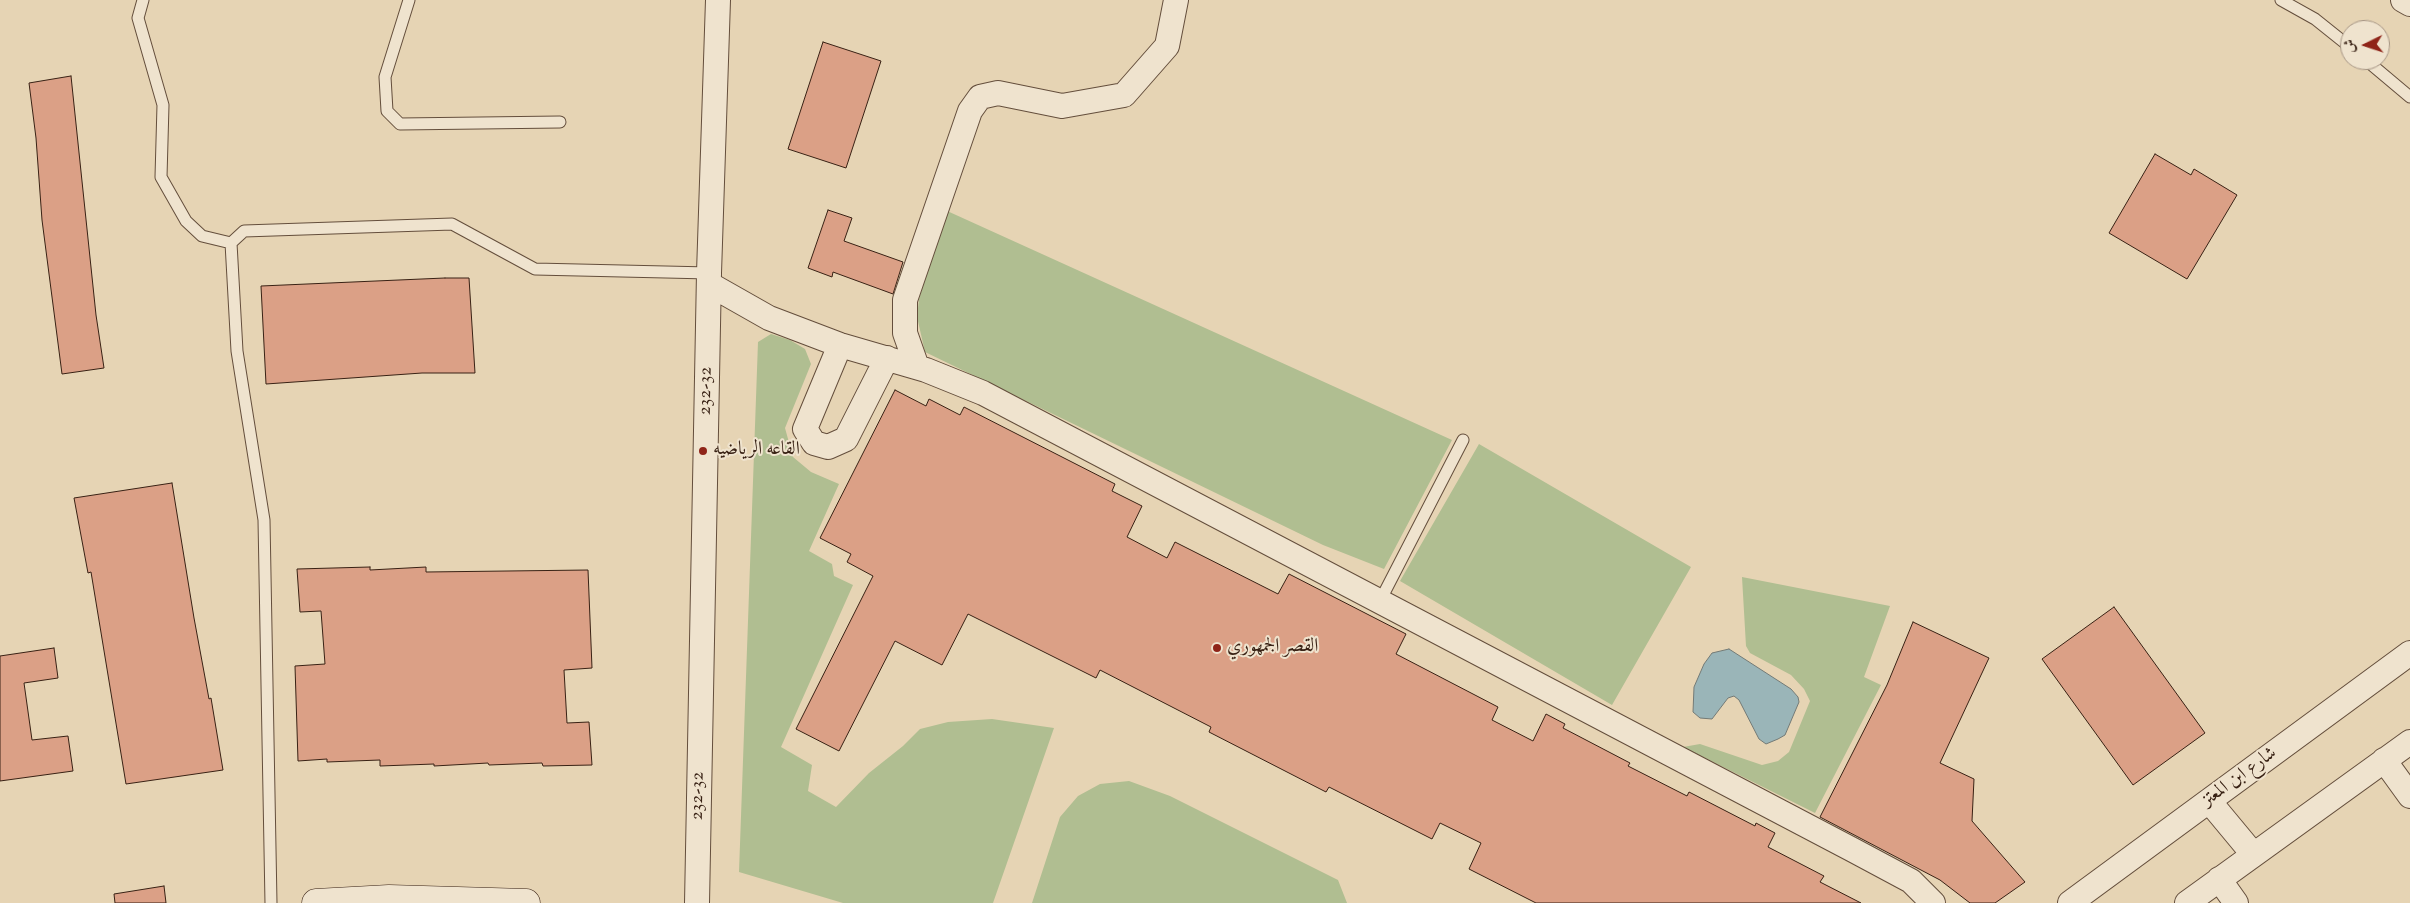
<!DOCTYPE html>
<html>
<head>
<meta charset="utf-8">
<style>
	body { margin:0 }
	#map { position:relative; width:2410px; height:903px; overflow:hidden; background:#e6d4b4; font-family:"Sorts Mill Goudy",Amiri,serif }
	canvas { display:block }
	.north { position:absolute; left:2340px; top:20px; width:50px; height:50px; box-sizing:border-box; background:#efe3ce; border:1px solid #a69584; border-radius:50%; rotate:266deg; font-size:14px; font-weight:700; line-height:20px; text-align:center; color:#382114 }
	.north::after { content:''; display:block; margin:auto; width:18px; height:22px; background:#8f2418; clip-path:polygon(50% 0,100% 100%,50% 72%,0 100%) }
</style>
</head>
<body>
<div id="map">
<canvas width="2410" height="903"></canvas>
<div class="north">ش</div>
</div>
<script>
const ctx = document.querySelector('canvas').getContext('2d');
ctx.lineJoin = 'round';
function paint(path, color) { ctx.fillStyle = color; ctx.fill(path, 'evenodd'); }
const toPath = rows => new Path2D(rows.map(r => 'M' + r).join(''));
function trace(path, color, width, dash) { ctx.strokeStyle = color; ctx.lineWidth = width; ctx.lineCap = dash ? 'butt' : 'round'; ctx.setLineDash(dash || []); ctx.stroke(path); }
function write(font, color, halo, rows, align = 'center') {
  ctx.font = font + ' "Sorts Mill Goudy",Amiri,serif'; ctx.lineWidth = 4; ctx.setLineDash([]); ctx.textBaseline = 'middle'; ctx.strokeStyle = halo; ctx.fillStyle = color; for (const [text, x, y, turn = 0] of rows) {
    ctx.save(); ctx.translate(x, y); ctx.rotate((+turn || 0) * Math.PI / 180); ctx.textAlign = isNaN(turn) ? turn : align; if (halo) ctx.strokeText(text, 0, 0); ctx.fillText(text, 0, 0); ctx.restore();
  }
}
paint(toPath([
	[945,210,1452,440,1384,569,1323,545,925,352,917,317,919,299],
	[771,334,790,340,805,349,811,364,785,428,793,457,811,472,839,484,809,551,832,564,834,576,853,585,781,747,812,765,808,791,836,807,869,773,903,746,920,729,948,722,992,719,1054,728,993,903,843,903,739,872,758,342],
	[1479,444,1691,567,1612,705,1400,581],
	[1742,577,1890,606,1864,677,1881,685,1815,813,1683,747,1700,744,1762,765,1778,761,1789,752,1810,701,1804,689,1791,675,1750,653,1746,646],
	[1129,781,1170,796,1338,880,1347,903,1032,903,1060,817,1078,796,1100,784]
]), '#b0be91');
const water = toPath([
	[1729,649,1791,689,1798,697,1799,702,1785,735,1778,739,1766,744,1759,739,1739,700,1734,696,1728,698,1712,719,1700,718,1693,712,1694,687,1704,664,1712,653,1729,649]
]);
paint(water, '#9ab5b8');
trace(water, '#737a76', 1);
const building = toPath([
	[823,42,881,61,846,168,788,149,823,42],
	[71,76,96,315,104,368,62,374,42,220,36,138,29,83,71,76],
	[2155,154,2191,175,2194,169,2237,195,2187,279,2109,233,2155,154],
	[828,210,852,218,844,241,903,262,893,294,833,272,832,277,808,268,828,210],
	[445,278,469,278,475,373,422,373,266,384,261,286,445,278],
	[895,390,926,406,929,399,960,415,964,407,1115,484,1112,491,1142,506,1127,537,1167,558,1175,542,1278,594,1289,574,1406,634,1396,654,1498,707,1492,720,1533,741,1546,714,1565,724,1563,728,1630,763,1628,766,1687,796,1689,792,1755,826,1756,823,1775,833,1768,847,1824,876,1820,882,1861,903,1536,903,1469,869,1481,843,1440,823,1432,839,1329,787,1326,792,1209,732,1211,727,1100,670,1096,678,968,614,942,665,895,641,839,751,796,729,873,576,847,562,851,554,820,538,895,390],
	[172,483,194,618,209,699,211,698,223,770,126,784,91,572,88,573,74,498,172,483],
	[370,567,370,570,426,567,426,572,588,570,592,668,564,670,567,723,589,722,592,765,543,766,542,763,489,765,488,763,434,766,434,764,380,766,380,760,327,762,327,759,298,761,295,666,325,664,321,611,300,612,297,569,370,567],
	[2114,607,2205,733,2133,785,2042,659,2114,607],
	[1913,622,1989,658,1940,763,1974,779,1972,821,2025,882,1995,903,1970,903,1940,880,1820,817,1887,685,1913,622],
	[54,648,58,678,24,683,32,740,68,736,73,771,0,781,0,656,54,648],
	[164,886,166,903,115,903,114,894,164,886]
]);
paint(building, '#dba086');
trace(building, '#382114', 1);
const lane = toPath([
	[143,0,138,18,163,105,161,177,186,221,202,236,231,243],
	[409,0,385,77,387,111,400,124,560,122],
	[2281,0,2315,19,2350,47],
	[2366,60,2410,97],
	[1380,601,1463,440],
	[271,903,264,520,237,351,231,243,244,231,452,224,535,269,709,273]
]);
const street = toPath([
	[2403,0,2410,4],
	[709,284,769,318,840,345,926,370,983,393,1853,850,1911,881,1933,903],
	[840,345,805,429,814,443,828,447,846,439,887,358],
	[917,367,905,333,905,300,970,111,980,97,998,93,1062,106,1124,95,1167,46,1176,0],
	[2384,760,2410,796],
	[2209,801,2253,854],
	[2219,879,2236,903],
	[697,903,709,273,718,0],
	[2070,903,2410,653],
	[2187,903,2410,742]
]);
const secondary = toPath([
	[316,903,389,899,526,903]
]);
trace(lane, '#644e3c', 13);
trace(street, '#644e3c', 26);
trace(secondary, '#382114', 29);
trace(lane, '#efe3ce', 11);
trace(street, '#efe3ce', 24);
trace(secondary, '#efe3ce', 28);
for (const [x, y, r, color] of [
	[703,451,5,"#8f2418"],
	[1217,648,5,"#8f2418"]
]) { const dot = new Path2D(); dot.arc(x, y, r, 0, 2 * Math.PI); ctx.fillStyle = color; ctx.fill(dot); trace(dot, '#efe3ce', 2); }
write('19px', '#382114', '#efe3ce', [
	["232-32",707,391,-89],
	["شارع ابن المعتز",2240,778,-36],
	["232-32",699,796,-89]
]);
write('19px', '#382114', '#efe3ce', [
	["القاعه الرياضيه",713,451],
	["القصر الجمهوري",1227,648]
], 'left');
</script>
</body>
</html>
